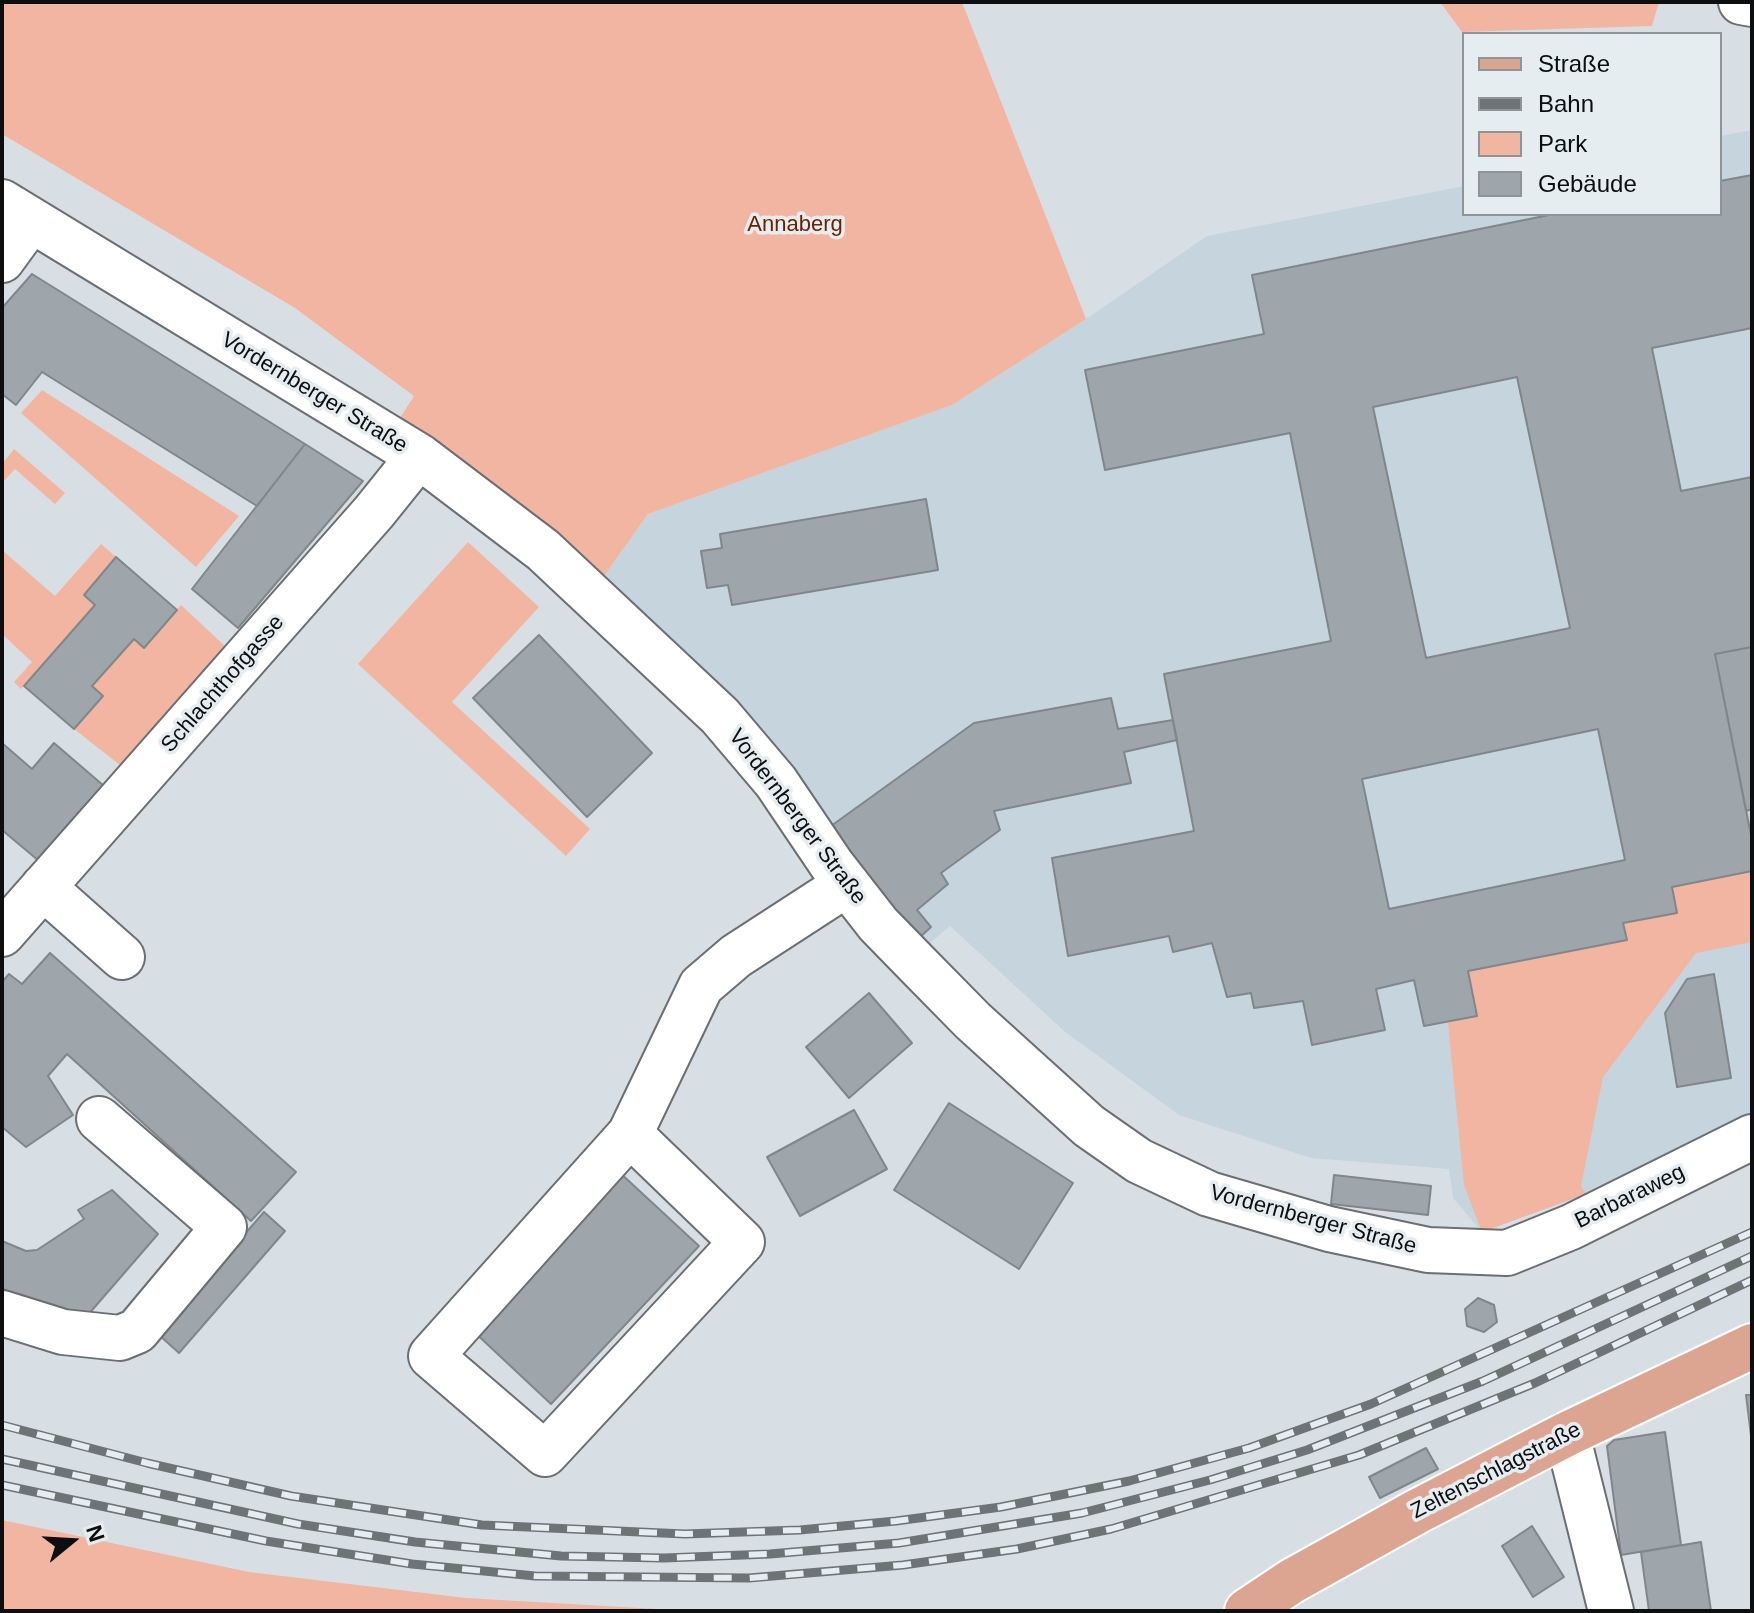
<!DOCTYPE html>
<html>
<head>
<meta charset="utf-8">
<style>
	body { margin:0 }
	#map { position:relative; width:1754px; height:1613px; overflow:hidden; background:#d8dfe4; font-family:Helvetica,sans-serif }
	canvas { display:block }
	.frame { position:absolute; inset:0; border:4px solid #0c0e10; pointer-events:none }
	.legend { position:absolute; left:1462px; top:32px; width:260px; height:184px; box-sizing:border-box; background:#e5edf1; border:2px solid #8e9497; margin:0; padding:10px 14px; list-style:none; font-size:24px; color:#0c0e10 }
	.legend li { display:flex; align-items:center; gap:16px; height:40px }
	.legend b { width:40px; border:2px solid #8e9497 }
	.north { position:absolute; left:32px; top:1501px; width:80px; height:80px; -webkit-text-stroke:6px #e5edf1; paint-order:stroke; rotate:72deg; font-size:22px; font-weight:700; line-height:32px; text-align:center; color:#0c0e10 }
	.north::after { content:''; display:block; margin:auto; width:28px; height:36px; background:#0c0e10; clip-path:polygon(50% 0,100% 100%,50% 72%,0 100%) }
</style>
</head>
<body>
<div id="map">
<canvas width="1754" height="1613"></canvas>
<div class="frame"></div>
<ul class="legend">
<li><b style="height:10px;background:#dca592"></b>Straße</li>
<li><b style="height:10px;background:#6e7376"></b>Bahn</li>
<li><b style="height:22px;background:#f1b5a1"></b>Park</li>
<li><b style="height:22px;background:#9fa6ab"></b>Gebäude</li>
</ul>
<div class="north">N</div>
</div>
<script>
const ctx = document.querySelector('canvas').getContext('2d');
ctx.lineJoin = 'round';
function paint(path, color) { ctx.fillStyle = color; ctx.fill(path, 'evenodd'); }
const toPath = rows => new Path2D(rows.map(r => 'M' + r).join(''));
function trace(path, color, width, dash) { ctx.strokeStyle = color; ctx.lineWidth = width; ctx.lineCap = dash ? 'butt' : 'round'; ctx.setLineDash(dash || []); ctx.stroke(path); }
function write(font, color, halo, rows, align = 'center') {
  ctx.font = font + ' Helvetica,sans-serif'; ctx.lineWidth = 7; ctx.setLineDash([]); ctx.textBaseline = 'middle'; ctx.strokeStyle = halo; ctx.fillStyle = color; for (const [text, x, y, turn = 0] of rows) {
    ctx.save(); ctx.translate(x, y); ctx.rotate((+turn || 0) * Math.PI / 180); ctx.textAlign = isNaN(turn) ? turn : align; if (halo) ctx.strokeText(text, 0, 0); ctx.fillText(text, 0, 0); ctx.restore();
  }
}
paint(toPath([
	[1752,130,1752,1117,1586,1194,1482,1232,1453,1198,1449,1169,1311,1158,1179,1115,1064,1031,950,926,923,949,716,691,604,576,648,514,952,405,1086,319,1207,236,1464,186,1464,214,1720,214,1720,136]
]), '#c6d4de');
paint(toPath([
	[2,2,962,2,1086,319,952,405,648,514,604,576,487,478,400,418,414,396,295,308,2,134],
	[1440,2,1659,2,1652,26,1462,32],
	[42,390,239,516,196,567,21,413],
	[14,449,65,493,55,504,15,469,2,483,2,464],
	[468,542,539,607,452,702,590,829,566,856,358,664],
	[101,544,116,557,84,595,95,605,21,689,14,682,32,662,2,634,2,550,55,596],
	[181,605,227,648,120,765,74,729,103,696,92,686,134,639,144,648],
	[1752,871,1752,942,1696,953,1603,1077,1581,1186,1586,1194,1482,1232,1464,1185,1448,1023,1477,1015,1468,971,1626,940,1623,923,1677,913,1672,887],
	[2,1520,249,1572,466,1598,692,1611,2,1611]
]), '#f1b5a1');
const building = toPath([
	[1752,175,1752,328,1652,348,1681,491,1752,477,1752,647,1715,654,1752,840,1752,871,1672,887,1677,913,1623,923,1627,940,1468,971,1477,1016,1424,1026,1414,980,1376,989,1385,1030,1312,1045,1303,1001,1254,1008,1251,993,1227,997,1212,943,1173,952,1169,936,1068,956,1052,858,1194,831,1164,674,1331,641,1290,433,1105,470,1085,370,1264,334,1252,275,1554,214,1720,214,1720,181,1752,175],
	[1517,377,1570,628,1426,658,1373,407,1517,377],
	[1598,729,1625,860,1389,909,1362,779,1598,729],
	[32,274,305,444,257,506,42,372,16,405,2,394,2,308,32,274],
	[305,444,363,481,238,628,192,589,305,444],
	[926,499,938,570,732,605,728,585,707,588,701,551,722,548,720,534,926,499],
	[116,557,177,610,144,648,134,639,92,686,103,696,74,729,24,686,95,605,84,595,116,557],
	[539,635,652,753,587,817,473,698,539,635],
	[1752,647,1752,809,1746,811,1715,654,1752,647],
	[1111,698,1118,729,1173,720,1177,740,1124,752,1131,783,994,811,1000,830,941,873,948,884,917,910,931,927,918,939,831,826,974,723,1111,698],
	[2,743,32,769,54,743,104,786,39,861,2,830,2,743],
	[50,953,296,1172,251,1221,67,1054,48,1076,73,1115,26,1147,2,1127,2,982,9,974,22,984,50,953],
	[1714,974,1731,1078,1677,1087,1665,1013,1687,979,1714,974],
	[869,993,912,1043,849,1098,806,1047,869,993],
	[949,1103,1073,1183,1019,1269,894,1190,949,1103],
	[854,1110,887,1169,800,1216,767,1157,854,1110],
	[618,1171,699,1246,551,1404,471,1329,618,1171],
	[1334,1175,1431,1186,1428,1215,1331,1204,1334,1175],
	[112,1190,158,1234,87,1316,2,1289,2,1241,26,1251,37,1250,84,1219,78,1210,112,1190],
	[264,1212,285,1231,179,1353,158,1334,264,1212],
	[1478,1298,1494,1305,1497,1322,1484,1332,1467,1326,1465,1309,1478,1298],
	[1746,1395,1752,1395,1752,1444,1746,1395],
	[1665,1432,1681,1545,1621,1555,1607,1446,1614,1440,1665,1432],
	[1426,1448,1438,1469,1380,1498,1369,1477,1426,1448],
	[1532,1526,1564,1577,1533,1597,1502,1546,1532,1526],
	[1701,1542,1711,1611,1649,1611,1641,1552,1701,1542]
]);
paint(building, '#9fa6ab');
trace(building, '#80878b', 2);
const minor = toPath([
	[1741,2,1752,4],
	[2,202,419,456,543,550,720,716,776,782,832,865,878,924,915,962,973,1021,1089,1126,1139,1161,1209,1194,1329,1229,1428,1250,1507,1253,1571,1227,1752,1137],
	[2,260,31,220],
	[43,887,122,957],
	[2,934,374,512,419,456],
	[630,1134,742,1242,545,1454,431,1356,630,1134,701,986,736,956,847,884],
	[2,1313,63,1332,120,1338,137,1331,224,1227,99,1119],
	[1567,1434,1611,1611]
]);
const major = toPath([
	[1247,1611,1292,1581,1418,1511,1567,1434,1752,1346]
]);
trace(minor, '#696f73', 48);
trace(major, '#fff', 48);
trace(minor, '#fff', 44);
trace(major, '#dca592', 44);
const rail = toPath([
	[2,1425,147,1463,291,1496,482,1525,685,1534,800,1530,896,1521,1001,1507,1129,1481,1249,1448,1371,1404,1752,1232],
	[2,1459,298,1524,415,1542,561,1556,664,1558,770,1554,899,1543,1082,1513,1210,1480,1307,1450,1483,1381,1752,1256],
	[2,1485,266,1541,412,1564,535,1576,749,1578,903,1565,1017,1549,1111,1529,1359,1455,1535,1383,1752,1280]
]);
trace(rail, '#6e7376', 9);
trace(rail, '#e5edf1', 6, [18]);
write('22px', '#6c2102', '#e5edf1', [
	["Annaberg",795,225]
]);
write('22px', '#0c0e10', '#e5edf1', [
	["Vordernberger Straße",314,393,31],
	["Schlachthofgasse",223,684,-49],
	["Vordernberger Straße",797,817,53],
	["Barbaraweg",1630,1197,-26],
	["Vordernberger Straße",1313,1220,15],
	["Zeltenschlagstraße",1496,1471,-27]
]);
</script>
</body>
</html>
